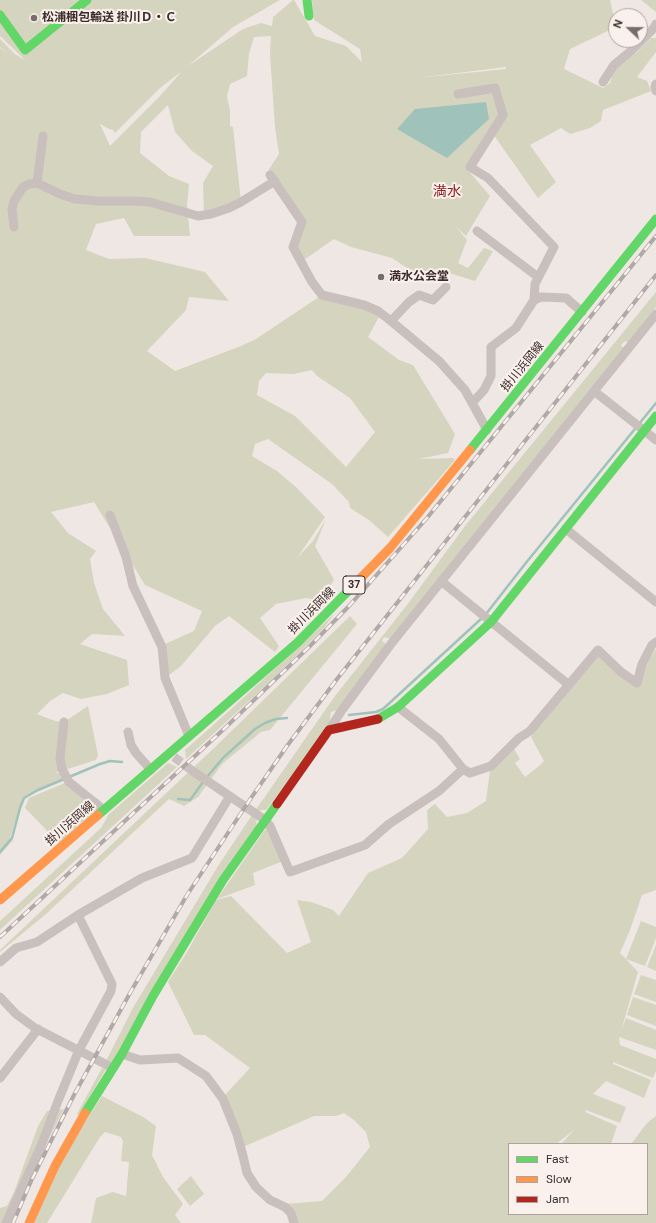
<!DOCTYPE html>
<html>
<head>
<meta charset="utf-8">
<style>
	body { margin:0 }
	#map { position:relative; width:656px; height:1223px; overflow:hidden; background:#efe7e4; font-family:"DM Sans",sans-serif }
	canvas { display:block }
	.legend { position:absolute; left:508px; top:1143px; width:140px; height:72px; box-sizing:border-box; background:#fbf1ec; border:1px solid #aea29e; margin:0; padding:5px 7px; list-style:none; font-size:12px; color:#3a2b2a }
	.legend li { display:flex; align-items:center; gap:8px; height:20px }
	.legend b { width:20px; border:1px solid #aea29e }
	.north { position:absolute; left:608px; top:8px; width:40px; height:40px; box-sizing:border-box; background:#fbf1ec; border:1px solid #aea29e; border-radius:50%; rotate:292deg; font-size:11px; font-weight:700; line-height:16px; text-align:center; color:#3a2b2a }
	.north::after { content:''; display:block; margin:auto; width:14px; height:18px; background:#796d6b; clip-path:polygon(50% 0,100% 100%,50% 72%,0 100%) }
</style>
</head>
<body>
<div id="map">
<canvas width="656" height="1223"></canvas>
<ul class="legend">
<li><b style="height:5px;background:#63d668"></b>Fast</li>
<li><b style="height:5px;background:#ff974d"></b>Slow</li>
<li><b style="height:5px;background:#b3261e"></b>Jam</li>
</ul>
<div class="north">N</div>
</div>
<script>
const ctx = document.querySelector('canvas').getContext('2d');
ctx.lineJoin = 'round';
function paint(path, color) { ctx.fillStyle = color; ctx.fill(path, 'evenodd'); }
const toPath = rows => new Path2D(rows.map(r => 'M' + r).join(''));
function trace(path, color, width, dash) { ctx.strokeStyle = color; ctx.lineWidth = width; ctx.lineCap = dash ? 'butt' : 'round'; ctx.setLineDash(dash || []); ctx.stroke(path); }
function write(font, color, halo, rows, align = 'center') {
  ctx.font = font + ' "DM Sans","Noto Sans JP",sans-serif'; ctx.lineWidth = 4; ctx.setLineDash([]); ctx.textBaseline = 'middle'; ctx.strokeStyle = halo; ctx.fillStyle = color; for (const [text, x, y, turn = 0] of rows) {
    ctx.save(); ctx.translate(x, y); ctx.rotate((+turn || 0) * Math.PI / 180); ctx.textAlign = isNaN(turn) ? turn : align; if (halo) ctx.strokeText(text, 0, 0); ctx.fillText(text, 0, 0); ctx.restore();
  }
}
paint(toPath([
	[0,0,280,0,233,27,188,66,243,29,261,23,272,26,273,17,293,0,294,0,315,36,346,46,362,62,360,49,314,20,312,0,610,0,616,27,570,49,564,69,603,88,610,83,614,70,636,53,651,38,656,38,656,52,637,77,647,81,651,91,603,110,601,121,590,128,570,134,561,128,530,145,556,182,538,198,493,134,467,169,490,196,466,236,455,226,467,240,458,263,468,268,484,248,493,251,475,281,436,269,415,273,392,258,351,247,334,239,301,262,293,247,302,222,268,171,279,154,275,127,270,54,271,36,254,37,249,53,247,76,230,84,227,96,230,111,230,126,233,127,241,202,204,215,203,183,213,166,192,151,175,132,168,105,141,132,140,153,169,176,189,184,187,205,190,236,134,236,124,218,96,224,86,250,109,259,145,258,205,272,229,301,189,297,186,310,147,351,175,371,241,346,256,339,322,295,381,313,368,337,399,360,413,365,455,434,448,453,419,459,453,458,455,460,388,537,369,520,350,508,349,502,332,484,268,439,255,444,252,456,277,471,296,487,325,517,297,558,313,541,326,519,315,546,334,580,319,602,312,599,306,598,276,604,260,618,279,646,275,652,229,616,215,626,181,666,165,678,165,644,194,631,202,611,145,585,94,502,51,512,68,533,96,551,90,559,94,583,103,609,125,636,92,634,80,644,127,660,129,685,107,694,81,699,63,693,50,701,37,714,55,721,64,722,88,706,98,755,96,760,55,773,62,773,65,778,23,797,10,838,13,840,0,855,0,48,12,56,0,47,0,39,15,54,26,61,0,36],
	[506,67,506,71,506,69,417,78],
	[182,71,160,96,110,146,100,124,111,130,112,129,115,133,160,88],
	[312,370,317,376,350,398,375,432,346,467,295,416,257,395,259,381,266,373,293,374],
	[641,0,656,0,656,12],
	[656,292,656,307,628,343,625,341,621,345,624,349,391,639,384,637,382,641,386,644,338,710,331,712,329,726,266,810,261,810,255,817,257,825,113,1062,106,1061,134,1006,218,866,250,818,335,696,407,605,465,526],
	[335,613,323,629,274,678,186,759,185,750,229,711],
	[350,616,357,624,270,730,261,732,222,764,198,797,184,806,169,799,46,914,0,952,0,950,214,748],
	[656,649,656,890,642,895,630,930,620,953,626,959,641,921,656,927,656,938,645,966,626,959,638,972,621,1031,626,1018,656,1030,656,1050,619,1037,620,1045,656,1059,656,1071,653,1078,613,1062,613,1064,651,1080,644,1098,606,1081,593,1094,626,1107,620,1123,586,1110,585,1112,617,1126,611,1144,561,1144,574,1130,556,1144,509,1144,509,1214,647,1214,647,1144,631,1144,647,1123,656,1116,656,1223,294,1223,285,1204,322,1201,346,1177,370,1147,366,1132,354,1120,344,1113,336,1116,314,1116,243,1147,224,1096,250,1068,205,1035,194,1035,168,982,187,952,216,900,231,896,287,953,311,942,297,900,311,902,333,910,339,916,368,873,402,858,428,829,427,810,435,804,447,817,467,813,486,801,490,770,514,749,520,759,515,763,525,777,539,766,544,761,531,737,598,656,637,686,649,660],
	[168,763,177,767,0,930,0,921,101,828,109,814],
	[65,783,99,810,59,843,25,808,29,798],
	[267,827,283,861,253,873,255,885,217,899],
	[656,945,656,971,647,967],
	[641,975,656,980,656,1002,634,994],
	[633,997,656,1005,656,1026,627,1015],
	[102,1068,106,1069,79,1115,77,1114],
	[102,1096,143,1117,156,1126,152,1155,163,1177,183,1204,175,1215,181,1223,91,1223,96,1198,113,1192,126,1196,129,1162,121,1161,123,1141,121,1137,105,1132,100,1137,47,1223,32,1223,61,1159],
	[64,1109,6,1223,0,1223,0,1208,7,1206,14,1192,38,1126,47,1111],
	[191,1176,204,1194,190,1206,177,1189]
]), '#d5d4be');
paint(toPath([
	[486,102,489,119,447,158,397,129,415,109]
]), '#9fc3bb');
trace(toPath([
	[486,614,525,564,656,403],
	[349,715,376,712,383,709,482,618],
	[206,778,223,758,255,729,265,723,276,719,287,718],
	[178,799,190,800,203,782],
	[0,852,12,838,20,808,24,798,38,790,100,764,110,761,122,762]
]), '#9fc3bb', 2.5);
trace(toPath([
	[174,757,194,772]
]), '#cbc1bf', 9, [9, 4.5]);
trace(toPath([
	[603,82,614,65,631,51,654,28,656,24],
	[656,84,655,87,656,91],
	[458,94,495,88,503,115,470,167,488,178,554,247,535,284,534,300],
	[270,175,302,222,293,247,312,282,322,295,364,305,378,311,391,321,439,361,465,390,487,430],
	[37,183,43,136],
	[14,227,12,209,14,201,23,187,29,184,37,183,60,194,75,199,98,201,133,201,150,202,198,216,211,214,229,208,241,202,275,181],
	[477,231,538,277],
	[391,321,409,302,419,295,433,300,446,287],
	[594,391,656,440],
	[472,403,484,390,491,376,491,347,516,328,534,300,541,297,566,298,582,312],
	[110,515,126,557,133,586,162,647,165,678,189,736],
	[566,529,656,602],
	[441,581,569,685],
	[398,707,439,739,463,769,470,773,491,766,519,738,530,731,598,650,621,672,637,683,642,664,652,645,656,642],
	[64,722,60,758,62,769,69,782,104,810],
	[329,730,342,710,391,644,656,314],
	[128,732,131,745,136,753,151,770],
	[194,772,265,820,270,826,290,872,365,845,389,824,439,791,463,769],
	[0,962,16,948,37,942,78,915,142,878,192,858,230,796],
	[0,997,16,1014,35,1028,113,1068],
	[122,1054,140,1060,178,1058,206,1076,223,1099,237,1134,243,1156,247,1173,256,1187,270,1200,285,1207,291,1213,294,1223],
	[0,1078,38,1029],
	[6,1223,41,1146,58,1101,79,1050,111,991,112,984,78,915]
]), '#c9bfbc', 9);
trace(toPath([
	[307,0,309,16],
	[0,15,25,50,87,0],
	[470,450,656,219],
	[378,719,398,707,491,622,656,416],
	[98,815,297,643,352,587],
	[85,1113,122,1054,153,996,223,880,277,804]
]), '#63d668', 9);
trace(toPath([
	[352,587,390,548,470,450],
	[0,900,98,815],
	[29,1223,55,1166,85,1113]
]), '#ff974d', 9);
trace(toPath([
	[277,804,329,730,378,719]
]), '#b3261e', 9);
const rail = toPath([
	[0,937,225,728,310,646,350,605,427,518,656,236],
	[13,1223,32,1179,74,1095,130,993,187,895,249,801,287,746,337,679,656,275]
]);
trace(rail, '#b0a9a7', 4);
trace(rail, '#fbf1ec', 2.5, [8]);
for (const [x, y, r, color] of [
	[34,18,4,"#796d6b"],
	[381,277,4,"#796d6b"]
]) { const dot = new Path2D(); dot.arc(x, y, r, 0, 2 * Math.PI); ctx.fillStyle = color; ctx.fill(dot); trace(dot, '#fbf1ec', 1.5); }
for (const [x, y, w] of [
	[354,585,22]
]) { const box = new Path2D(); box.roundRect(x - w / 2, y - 9, w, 18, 3); ctx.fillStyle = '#fbf1ec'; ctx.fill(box); trace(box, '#3a2b2a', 1); }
write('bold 11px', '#3a2b2a', null, [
	["37",354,585]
]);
write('bold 12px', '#3a2b2a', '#fbf1ec', [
	["松浦梱包輸送 掛川Ｄ・Ｃ",42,18],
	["満水公会堂",389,277]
], 'left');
write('12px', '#3a2b2a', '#fbf1ec', [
	["掛川浜岡線",523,367,-51],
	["掛川浜岡線",312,611,-45],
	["掛川浜岡線",70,824,-41]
]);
write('14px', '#8d201f', '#fbf1ec', [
	["満水",447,192]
]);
</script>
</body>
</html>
